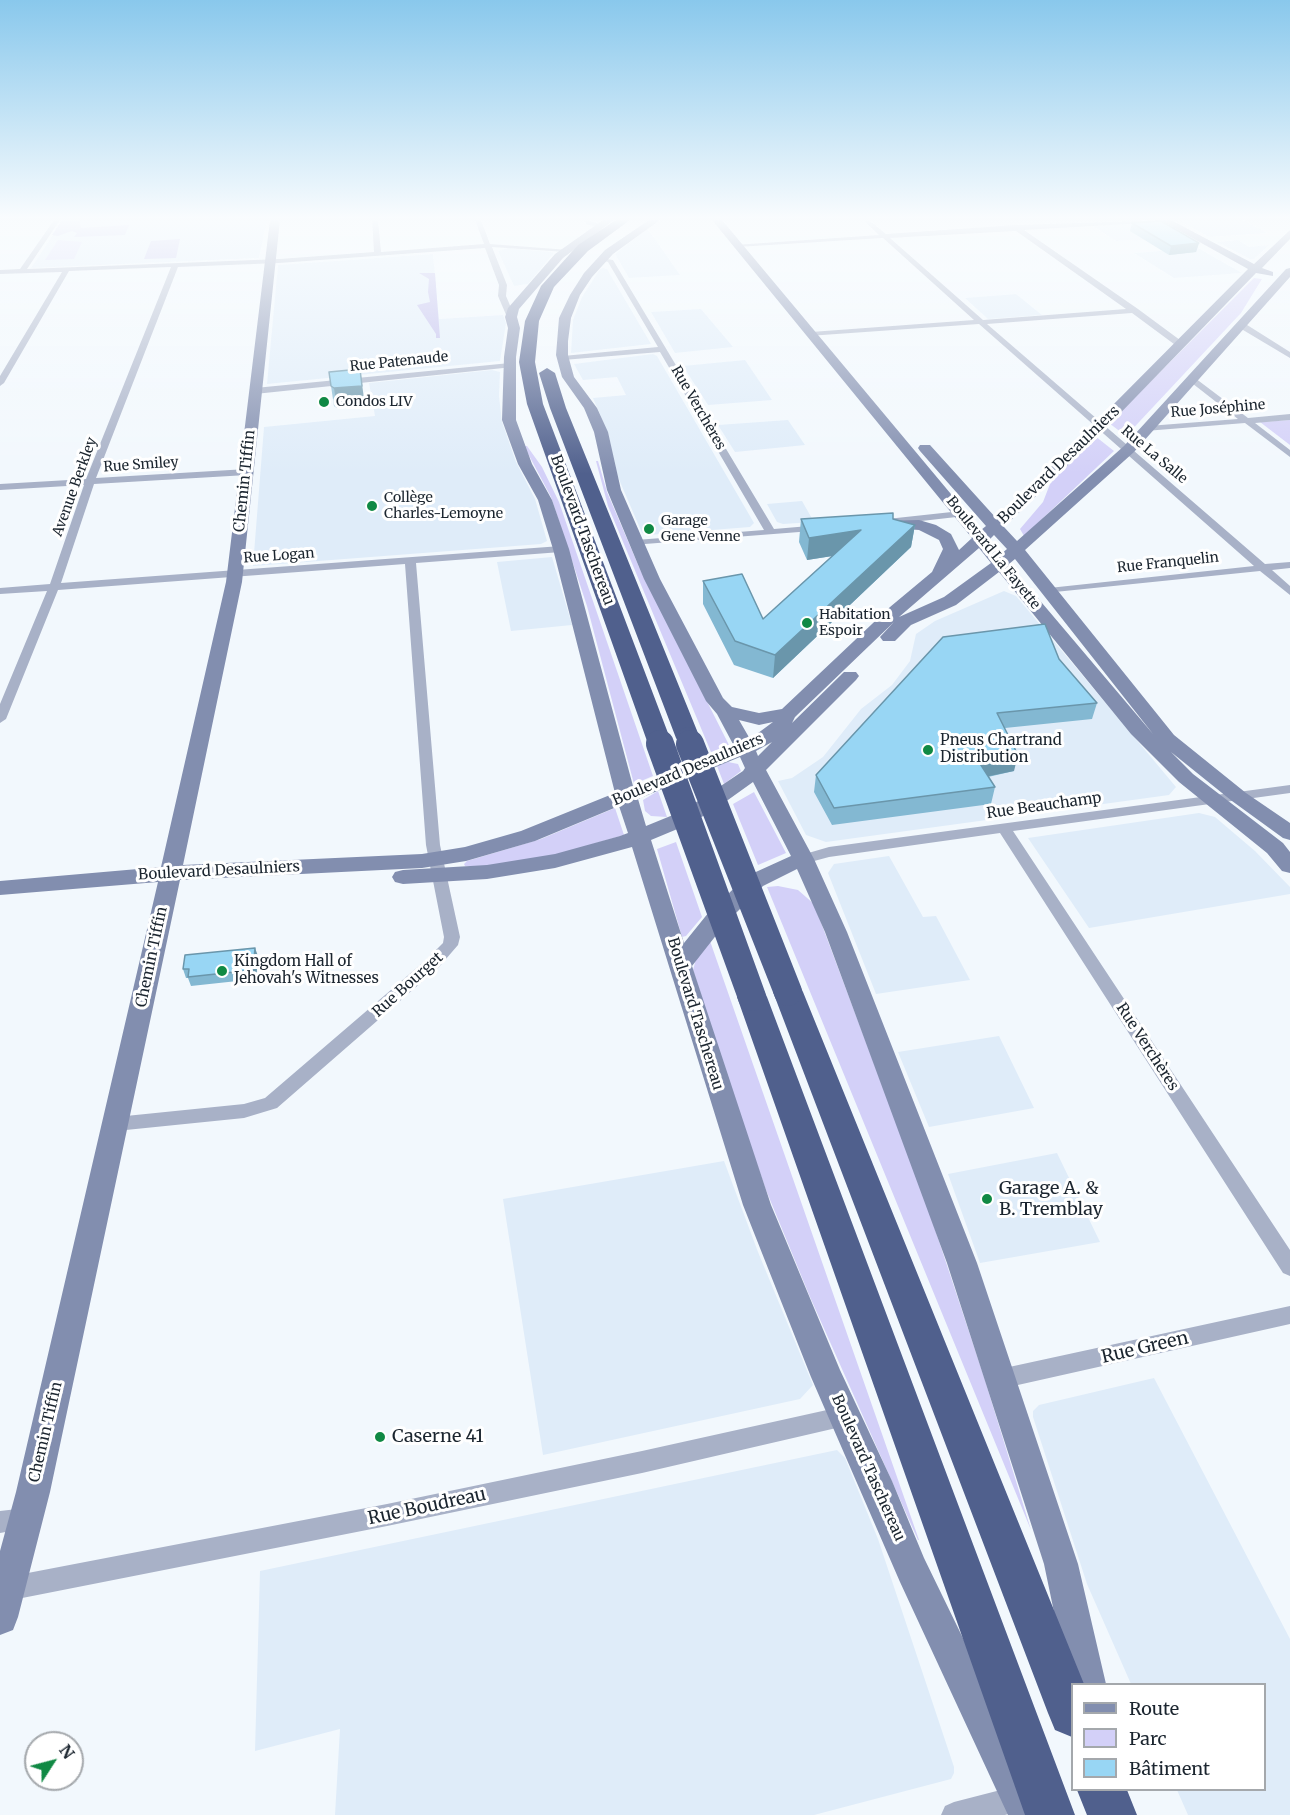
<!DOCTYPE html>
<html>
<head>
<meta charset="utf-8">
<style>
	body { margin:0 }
	#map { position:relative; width:1290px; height:1815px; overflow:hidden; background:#f2f8fd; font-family:Merriweather,serif }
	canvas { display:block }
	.legend { position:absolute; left:1071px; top:1683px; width:195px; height:108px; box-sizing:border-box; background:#fff; border:2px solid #a4a8ac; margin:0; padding:8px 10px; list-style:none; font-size:18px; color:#1b252f }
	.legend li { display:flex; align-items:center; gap:12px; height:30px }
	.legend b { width:30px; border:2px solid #a4a8ac }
	.north { position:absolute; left:24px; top:1731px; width:60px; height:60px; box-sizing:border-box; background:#fff; border:2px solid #a4a8ac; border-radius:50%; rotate:54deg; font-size:16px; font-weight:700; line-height:24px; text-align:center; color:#1b252f }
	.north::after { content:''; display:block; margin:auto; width:21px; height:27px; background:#108944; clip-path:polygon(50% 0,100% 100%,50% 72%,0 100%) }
</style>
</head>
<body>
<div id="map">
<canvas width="1290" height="1815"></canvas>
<ul class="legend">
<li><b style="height:8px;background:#828eaf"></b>Route</li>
<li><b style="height:16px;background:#d3d0f8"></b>Parc</li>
<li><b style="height:16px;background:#98d6f4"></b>Bâtiment</li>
</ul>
<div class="north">N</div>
</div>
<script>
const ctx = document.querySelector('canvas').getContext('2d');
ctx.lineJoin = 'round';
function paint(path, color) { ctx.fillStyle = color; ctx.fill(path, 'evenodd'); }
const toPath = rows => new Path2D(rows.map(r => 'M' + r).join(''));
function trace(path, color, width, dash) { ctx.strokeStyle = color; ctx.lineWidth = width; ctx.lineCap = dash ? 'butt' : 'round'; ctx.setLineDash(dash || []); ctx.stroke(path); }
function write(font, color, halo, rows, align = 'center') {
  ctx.font = font + ' Merriweather,serif'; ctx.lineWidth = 6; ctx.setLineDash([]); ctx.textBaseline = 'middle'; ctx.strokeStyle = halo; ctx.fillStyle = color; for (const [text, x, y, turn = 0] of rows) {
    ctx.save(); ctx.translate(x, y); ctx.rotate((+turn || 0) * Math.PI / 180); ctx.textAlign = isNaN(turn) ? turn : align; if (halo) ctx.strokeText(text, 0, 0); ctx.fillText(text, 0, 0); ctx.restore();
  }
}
paint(toPath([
	[63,220,267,220,259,258,31,268],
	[1178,220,1243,220,1267,233,1209,237],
	[1155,222,1180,238,1116,241,1093,226],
	[647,229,655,239,680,275,629,278,615,254],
	[1238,240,1249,247,1269,245,1254,259,1250,259,1217,242],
	[508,248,551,252,554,253,528,284,514,286,498,251],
	[1198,248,1242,273,1174,278,1134,253],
	[433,254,439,319,503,315,506,323,500,361,267,384,278,265],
	[603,268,607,269,651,344,571,353,573,320,582,297,600,269],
	[1016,294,1042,315,988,319,965,298],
	[701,309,733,347,675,353,651,312],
	[653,354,657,356,754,523,750,527,648,535,642,533,618,477,608,433,593,398,626,395,617,377,583,380,574,364],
	[745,360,772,400,708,405,683,366],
	[492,370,500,372,499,396,502,422,516,462,535,499,547,541,541,544,253,566,264,427,375,416,369,383],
	[788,420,805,445,735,452,718,425],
	[802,501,814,522,783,524,777,522,767,504],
	[552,557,572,625,511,631,497,562],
	[1004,591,1016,596,1176,787,1169,795,826,842,806,835,778,781,792,778,823,757,861,709,892,685,910,661,916,634,935,621],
	[1199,813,1215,817,1255,851,1290,887,1290,894,1089,928,1028,838],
	[889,856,923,917,936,916,970,980,876,994,828,873,834,864],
	[999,1036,1034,1108,929,1127,898,1052],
	[1057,1153,1100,1242,980,1263,948,1174],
	[724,1161,758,1252,813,1385,800,1399,543,1455,503,1199],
	[1154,1378,1290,1639,1290,1815,1188,1815,1177,1790,1264,1790,1264,1684,1131,1684,1087,1584,1033,1417,1033,1411,1039,1405],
	[837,1450,845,1458,878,1539,954,1767,954,1773,951,1779,814,1815,335,1815,340,1729,255,1751,260,1571]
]), '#dfecf9');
paint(toPath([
	[58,240,82,242,74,259,45,260],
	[1254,278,1262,279,1241,313,1126,436,1109,423],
	[1290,420,1290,445,1260,422],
	[1095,436,1114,451,1024,536,1020,529,1043,502,1050,484],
	[524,446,527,446,542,467,559,502,653,776,634,784,587,606,551,497],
	[596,461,598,461,607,492,639,567,729,745,711,752,608,506],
	[728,762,738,764,741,771,724,784,717,766],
	[658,791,667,817,651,816,645,811,643,800],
	[754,792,786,853,758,865,733,804],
	[615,808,624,835,555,855,492,866,465,866,464,864,467,861,541,839],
	[676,842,702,917,686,936,682,937,657,849],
	[778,886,798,890,814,904,925,1199,984,1377,1031,1530,767,887],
	[710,941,919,1540,918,1540,810,1297,766,1190,733,1096,693,970,696,959]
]), '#d3d0f8');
paint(toPath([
	[62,220,79,220,81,228,129,225,125,235,74,237,77,233,72,231,58,236,52,235],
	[180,239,176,258,144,259,151,241],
	[419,273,435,273,440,338,436,338,436,334,417,305,430,302,428,292,429,279]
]), '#b9b4ea');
paint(toPath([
	[54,220,60,220,27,269,279,259,374,252,372,220,378,220,381,252,484,244,475,220,481,220,490,244,569,250,566,252,492,247,507,285,506,296,515,317,511,319,507,317,498,296,499,285,485,248,279,263,178,267,96,478,247,469,252,472,247,475,94,484,61,583,561,546,566,549,561,552,416,563,440,845,460,937,458,945,439,967,277,1108,244,1118,116,1131,110,1129,107,1124,110,1119,116,1117,244,1104,265,1098,427,959,443,943,444,937,426,845,405,564,58,590,6,719,0,723,0,704,47,591,0,594,0,588,50,584,84,485,0,490,0,484,86,479,171,267,69,271,4,383,0,386,0,376,62,272,0,274,0,270,20,269,54,220],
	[582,220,588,220,603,225,600,227,588,225,582,220],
	[863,220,869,220,886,234,1015,225,1165,220,1162,222,1024,230,1138,309,1184,343,1184,347,1178,347,1132,313,987,324,1265,564,1290,562,1290,568,1272,570,1290,586,1290,595,1260,571,1045,593,1045,589,1049,588,1254,566,979,324,808,336,808,332,811,332,974,320,883,238,737,247,734,245,879,235,863,220],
	[1016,231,1126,309,983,320,890,238,1016,231],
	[601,258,613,260,774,529,821,525,826,528,825,530,632,545,631,543,636,540,764,530,660,352,563,360,559,358,563,356,658,347,608,262,601,260,601,258],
	[1238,323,1244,323,1290,352,1290,358,1238,327,1238,323],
	[510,363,513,363,513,367,255,394,251,391,255,388,510,363],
	[1191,375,1248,418,1290,414,1290,420,1255,423,1290,450,1290,457,1245,423,1145,431,1145,427,1148,426,1238,419,1188,380,1188,376,1191,375],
	[961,511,965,512,965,516,878,526,873,523,878,520,961,511],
	[1290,785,1290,793,1013,831,1290,1250,1290,1276,1283,1273,1000,833,829,857,803,864,796,859,798,856,829,847,1290,785],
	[1290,1306,1290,1324,1000,1389,993,1386,990,1379,993,1372,1000,1369,1290,1306],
	[845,1406,853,1409,856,1416,853,1423,845,1426,642,1473,387,1526,7,1601,0,1598,0,1580,7,1577,387,1504,642,1451,845,1406],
	[26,1508,34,1511,37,1519,34,1527,0,1533,0,1511,26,1508],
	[1020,1785,1029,1789,1033,1798,1029,1807,1020,1811,1005,1815,941,1815,945,1806,954,1802,1020,1785]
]), '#a8b1c7');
paint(toPath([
	[270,220,280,220,242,582,183,865,422,854,465,847,521,831,615,793,553,549,538,500,518,464,502,420,504,357,508,328,505,317,508,308,555,254,603,220,614,220,563,258,519,309,517,317,520,328,516,357,516,420,532,464,552,500,569,549,633,786,734,746,717,714,706,701,644,579,607,490,594,432,584,408,562,377,556,355,559,318,570,295,584,273,605,250,649,220,660,220,613,254,592,277,580,295,571,318,568,341,568,355,574,377,597,408,608,432,621,490,660,579,723,698,732,707,759,713,782,709,890,607,932,572,943,549,939,540,919,530,879,527,876,524,879,521,919,520,936,525,951,534,959,550,972,538,712,220,722,220,981,530,986,526,920,451,918,448,920,445,930,445,996,518,1094,424,1248,269,1160,220,1171,220,1254,264,1290,230,1290,239,1262,268,1273,272,1273,276,1256,273,1104,430,1004,527,1017,541,1124,446,1286,269,1290,268,1290,277,1134,452,1025,550,1174,735,1246,793,1290,823,1290,840,1283,838,1232,801,1171,752,1193,774,1283,843,1290,852,1290,873,1282,871,1267,853,1179,782,1131,734,999,572,956,605,911,625,895,641,883,641,880,637,894,622,795,717,792,723,844,672,856,672,859,676,856,680,766,770,814,859,847,932,977,1263,1078,1564,1106,1684,1072,1684,1072,1691,1069,1684,1044,1564,947,1263,825,932,797,869,763,886,725,924,692,966,771,1205,840,1370,892,1481,924,1558,1049,1815,1008,1815,900,1582,811,1377,743,1205,632,847,555,868,487,879,403,884,395,882,392,877,395,872,403,870,487,865,555,854,620,836,628,833,619,806,535,841,466,861,422,868,180,880,50,1492,18,1617,13,1630,0,1635,0,1551,16,1492,158,882,0,895,0,881,161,867,226,582,270,220],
	[994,535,1007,549,1001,554,989,540,994,535],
	[979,548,991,563,944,597,899,617,979,548],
	[1015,559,1153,734,1009,564,1015,559],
	[739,720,759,725,773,722,750,739,739,720],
	[772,742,758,756,756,751,772,742],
	[740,757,745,768,743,771,700,800,673,815,646,826,638,799,740,757],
	[753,782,791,856,747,876,709,912,684,943,651,840,687,825,714,810,753,782]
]), '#828eaf');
paint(toPath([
	[616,220,630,220,588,251,554,287,539,321,535,362,543,404,671,741,668,746,659,748,650,746,647,741,527,404,519,362,525,321,541,286,578,245,616,220],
	[547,368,555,373,566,408,700,738,697,743,688,745,679,743,676,738,550,408,539,373,547,368],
	[788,981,799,984,803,992,1084,1684,1072,1684,1072,1737,1055,1730,1048,1713,773,992,777,984,788,981],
	[752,986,763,989,767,997,1075,1815,1025,1815,737,997,741,989,752,986],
	[1077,1790,1127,1790,1137,1815,1087,1815,1077,1790]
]), '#50608d');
trace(toPath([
	[688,738,691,746],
	[659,741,661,746]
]), '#50608d', 22);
trace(toPath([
	[660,744,752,997],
	[690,744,788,992]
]), '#50608d', 28);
paint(toPath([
	[1132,223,1199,243,1196,252,1169,255,1130,231],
	[331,386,365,406,337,408,334,406],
	[801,519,893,519,915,525,911,547,773,678,734,665,703,604,703,581,763,619,832,556,807,560,799,542],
	[1059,659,1097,703,1092,719,1005,728,1014,771,988,777,995,787,991,804,832,825,814,792,816,775],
	[258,956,256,979,191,986,188,978,186,978,183,969]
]), '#83b8d2');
paint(toPath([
	[1199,243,1196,252,1169,255,1171,246],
	[360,369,365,406,337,408,334,388],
	[915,525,911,547,773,678,775,655],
	[861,530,858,552,807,560,809,538],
	[1018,755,1014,771,975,779,979,762],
	[255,948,258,956,256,979,253,970]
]), '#6a96ab');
const building = toPath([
	[1161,221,1199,243,1171,246,1132,223,1161,221],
	[360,369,362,386,334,388,331,386,329,372,360,369],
	[893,513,893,519,915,525,775,655,735,641,703,581,742,574,763,619,861,530,809,538,801,519,893,513],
	[1045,624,1059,659,1097,703,997,713,1018,755,979,762,995,787,834,808,816,775,943,637,1045,624],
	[255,948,253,970,188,977,189,969,183,969,185,955,255,948]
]);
paint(building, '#98d6f4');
trace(building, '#6a96ab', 1.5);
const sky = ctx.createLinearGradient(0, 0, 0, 474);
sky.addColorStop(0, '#89c8ec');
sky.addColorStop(0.46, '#f9fcfe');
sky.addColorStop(1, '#f9fcfe00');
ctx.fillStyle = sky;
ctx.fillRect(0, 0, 1290, 474);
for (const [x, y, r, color] of [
	[324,402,6,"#108944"],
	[372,506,6,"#108944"],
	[649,529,6,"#108944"],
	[807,623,6,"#108944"],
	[928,750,6,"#108944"],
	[222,971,6,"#108944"],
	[987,1199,6,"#108944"],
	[380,1437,6,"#108944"]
]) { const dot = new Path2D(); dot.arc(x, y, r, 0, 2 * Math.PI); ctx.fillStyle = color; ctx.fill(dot); trace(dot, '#fff', 2); }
write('14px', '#1b252f', '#fff', [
	["Rue Patenaude",399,362,-6],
	["Rue Verchères",698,408,60],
	["Rue Joséphine",1218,409,-5],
	["Rue La Salle",1154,455,40],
	["Rue Smiley",141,465,-4],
	["Avenue Berkley",75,487,-70],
	["Boulevard La Fayette",993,553,51],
	["Rue Logan",279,556,-4],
	["Rue Franquelin",1168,563,-6]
]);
write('14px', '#1b252f', '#fff', [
	["Condos LIV",336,402],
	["Collège",384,498],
	["Charles-Lemoyne",384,514],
	["Garage",661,521],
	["Gene Venne",661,537],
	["Habitation",819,615],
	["Espoir",819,631]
], 'left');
write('15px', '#1b252f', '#fff', [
	["Boulevard Desaulniers",1059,465,-44],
	["Chemin Tiffin",245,481,-84],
	["Boulevard Taschereau",582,530,70],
	["Boulevard Desaulniers",688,770,-23],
	["Rue Beauchamp",1044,806,-8],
	["Boulevard Desaulniers",219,871,-3],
	["Chemin Tiffin",152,957,-78],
	["Rue Bourget",408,985,-42],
	["Boulevard Taschereau",695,1014,73],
	["Rue Verchères",1147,1047,57],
	["Chemin Tiffin",46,1432,-77],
	["Boulevard Taschereau",868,1468,66]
]);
write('15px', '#1b252f', '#fff', [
	["Pneus Chartrand",940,741],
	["Distribution",940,758],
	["Kingdom Hall of",234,962],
	["Jehovah's Witnesses",234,979]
], 'left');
write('18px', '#1b252f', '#fff', [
	["Garage A. &",999,1189],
	["B. Tremblay",999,1210],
	["Caserne 41",392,1437]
], 'left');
write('18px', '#1b252f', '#fff', [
	["Rue Green",1145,1348,-13],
	["Rue Boudreau",427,1507,-12]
]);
</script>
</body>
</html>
